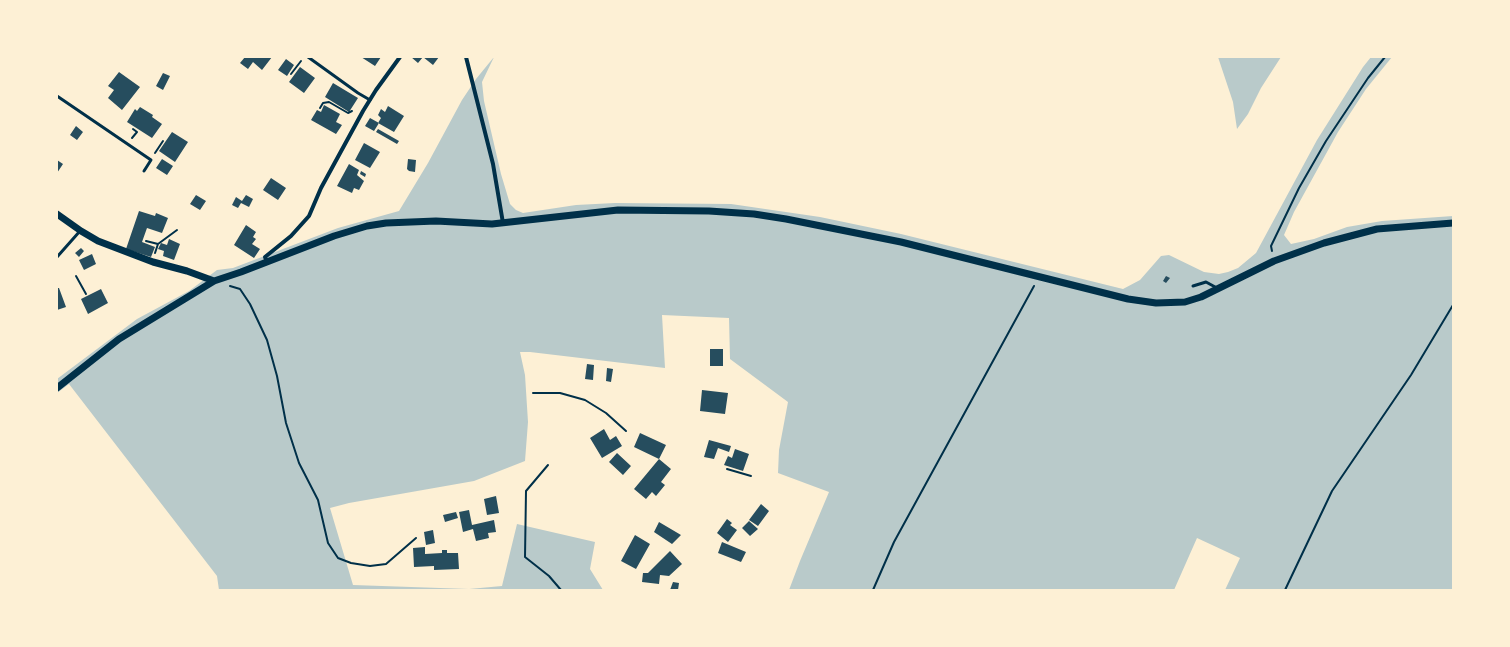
<!DOCTYPE html>
<html>
<head>
<meta charset="utf-8">
<style>
	body { margin:0 }
	#map { position:relative; width:1510px; height:647px; overflow:hidden; background:#fdf0d5; font-family:Montserrat,sans-serif }
	canvas { display:block }
	.frame { position:absolute; inset:0; border:58px solid #fdf0d5; pointer-events:none }
</style>
</head>
<body>
<div id="map">
<canvas width="1510" height="647"></canvas>
<div class="frame"></div>
</div>
<script>
const ctx = document.querySelector('canvas').getContext('2d');
ctx.lineJoin = 'round';
function paint(path, color) { ctx.fillStyle = color; ctx.fill(path, 'evenodd'); }
const toPath = rows => new Path2D(rows.map(r => 'M' + r).join(''));
function trace(path, color, width, dash) { ctx.strokeStyle = color; ctx.lineWidth = width; ctx.lineCap = dash ? 'butt' : 'round'; ctx.setLineDash(dash || []); ctx.stroke(path); }
paint(toPath([
	[494,57,482,82,484,101,501,174,510,204,516,210,523,213,576,205,615,203,731,204,820,217,901,234,1123,289,1140,280,1161,256,1169,255,1204,272,1219,274,1228,272,1238,268,1256,253,1317,140,1363,67,1371,57,1392,57,1366,89,1338,132,1294,212,1284,235,1291,244,1314,239,1347,227,1382,221,1453,216,1453,590,1225,590,1240,558,1197,538,1174,590,789,590,800,561,829,492,778,473,779,450,788,402,730,359,729,318,662,315,665,368,530,352,520,352,525,375,528,422,525,461,474,481,349,503,330,508,353,585,469,589,502,586,517,524,595,542,590,569,603,590,219,590,217,576,69,384,57,393,57,379,137,319,189,291,217,270,233,268,338,228,399,211,428,163,462,100,476,79],
	[1218,57,1281,57,1261,88,1248,114,1237,129,1233,102]
]), '#b9caca');
paint(toPath([
	[245,57,272,57,262,70,253,62,248,69,240,63],
	[361,57,381,57,375,66],
	[411,57,423,57,418,63],
	[423,57,439,57,433,65],
	[286,59,294,65,287,76,278,70],
	[300,67,315,78,304,93,289,82],
	[119,72,140,87,122,110,108,98,114,90,108,86],
	[163,73,170,76,163,90,156,86],
	[333,83,358,98,349,112,325,97],
	[324,105,340,114,336,122,342,125,336,134,311,120,317,110,321,112],
	[388,106,404,116,394,132,378,123,381,118,378,115,381,109,385,112],
	[140,107,153,115,152,117,162,124,152,138,127,122,135,109,137,111],
	[370,118,379,123,374,131,365,126],
	[76,126,83,132,77,140,70,135],
	[378,129,399,141,397,144,376,132],
	[172,132,188,142,175,162,159,151],
	[364,143,380,152,370,168,355,160],
	[162,159,173,166,167,175,156,168],
	[408,159,416,160,415,172,409,171,407,169],
	[57,160,63,164,57,173],
	[349,164,359,170,357,175,364,181,359,190,354,188,352,193,337,186],
	[361,171,366,174,365,177,360,174],
	[271,178,286,188,278,200,263,190],
	[196,195,206,201,200,210,190,204],
	[246,195,253,199,249,207,241,203,238,208,232,205,236,197,242,201],
	[139,211,155,216,156,213,168,218,162,233,147,228,142,242,155,247,151,257,126,249],
	[246,225,256,232,253,237,256,239,252,244,260,249,254,258,234,245],
	[169,239,180,244,174,260,163,256,164,251,158,249,161,243,167,245],
	[81,248,84,251,79,257,75,253],
	[92,254,96,264,84,270,79,260],
	[1166,276,1170,278,1166,283,1163,281],
	[57,288,59,288,66,307,57,310],
	[101,289,108,303,88,314,81,299],
	[710,349,723,349,723,366,710,366],
	[587,364,594,365,593,380,585,379],
	[607,368,613,369,611,382,606,381],
	[702,390,728,393,725,414,700,411],
	[604,429,610,440,616,436,622,446,602,458,590,438],
	[640,433,666,445,659,459,671,469,661,482,665,485,656,496,652,492,646,499,634,489,659,459,634,447],
	[709,440,731,446,729,452,718,448,714,459,704,457],
	[735,449,749,454,743,471,724,465,728,456,732,458],
	[617,453,631,466,623,475,609,462],
	[496,496,499,513,487,515,484,499],
	[761,504,769,511,758,526,749,520],
	[469,510,472,525,494,520,496,532,488,533,489,538,476,541,473,529,463,532,459,512],
	[456,512,458,518,445,522,443,515],
	[727,519,732,523,730,525,737,530,728,542,717,533],
	[749,521,758,529,750,536,742,528],
	[659,522,681,535,672,544,654,532],
	[433,530,435,543,426,545,424,532],
	[635,535,650,544,636,569,621,561],
	[722,542,746,552,741,562,718,553],
	[425,547,425,554,442,553,442,550,447,550,447,553,458,553,459,569,434,570,434,566,414,567,413,548],
	[670,551,682,564,669,576,660,575,659,584,642,582,643,573,648,573],
	[673,582,679,583,678,590,670,590]
]), '#264d5e');
trace(toPath([
	[291,74,301,61],
	[320,108,323,103,329,102,348,113,352,111],
	[132,138,137,132,133,129],
	[155,153,163,141],
	[146,241,158,244,155,253],
	[158,244,177,230],
	[1272,251,1271,246,1299,188,1326,141,1368,78,1385,57],
	[76,276,86,294],
	[230,286,240,289,250,304,267,340,277,376,286,423,299,463,318,500,328,543,338,558,351,563,370,566,386,564,416,538],
	[533,393,560,393,585,400,606,413,626,431],
	[548,465,526,491,525,557,549,576,561,590],
	[727,469,751,476],
	[873,590,894,542,1034,286],
	[1285,590,1332,491,1411,375,1453,305]
]), '#003049', 2);
trace(toPath([
	[308,57,358,93,370,100],
	[57,96,151,160,144,171],
	[57,257,80,231],
	[1193,286,1206,282,1217,288]
]), '#003049', 3);
trace(toPath([
	[466,57,493,164,503,223],
	[267,262,265,257,291,236,309,216,321,188,363,111,376,90,400,57]
]), '#003049', 4);
trace(toPath([
	[57,214,81,231,98,241,153,262,187,271,214,281],
	[57,388,119,339,214,281,241,272,334,236,367,226,386,223,436,221,492,224,618,210,709,211,754,214,786,219,901,242,1128,299,1156,303,1185,302,1201,297,1274,261,1324,243,1377,229,1453,223]
]), '#003049', 7);
</script>
</body>
</html>
